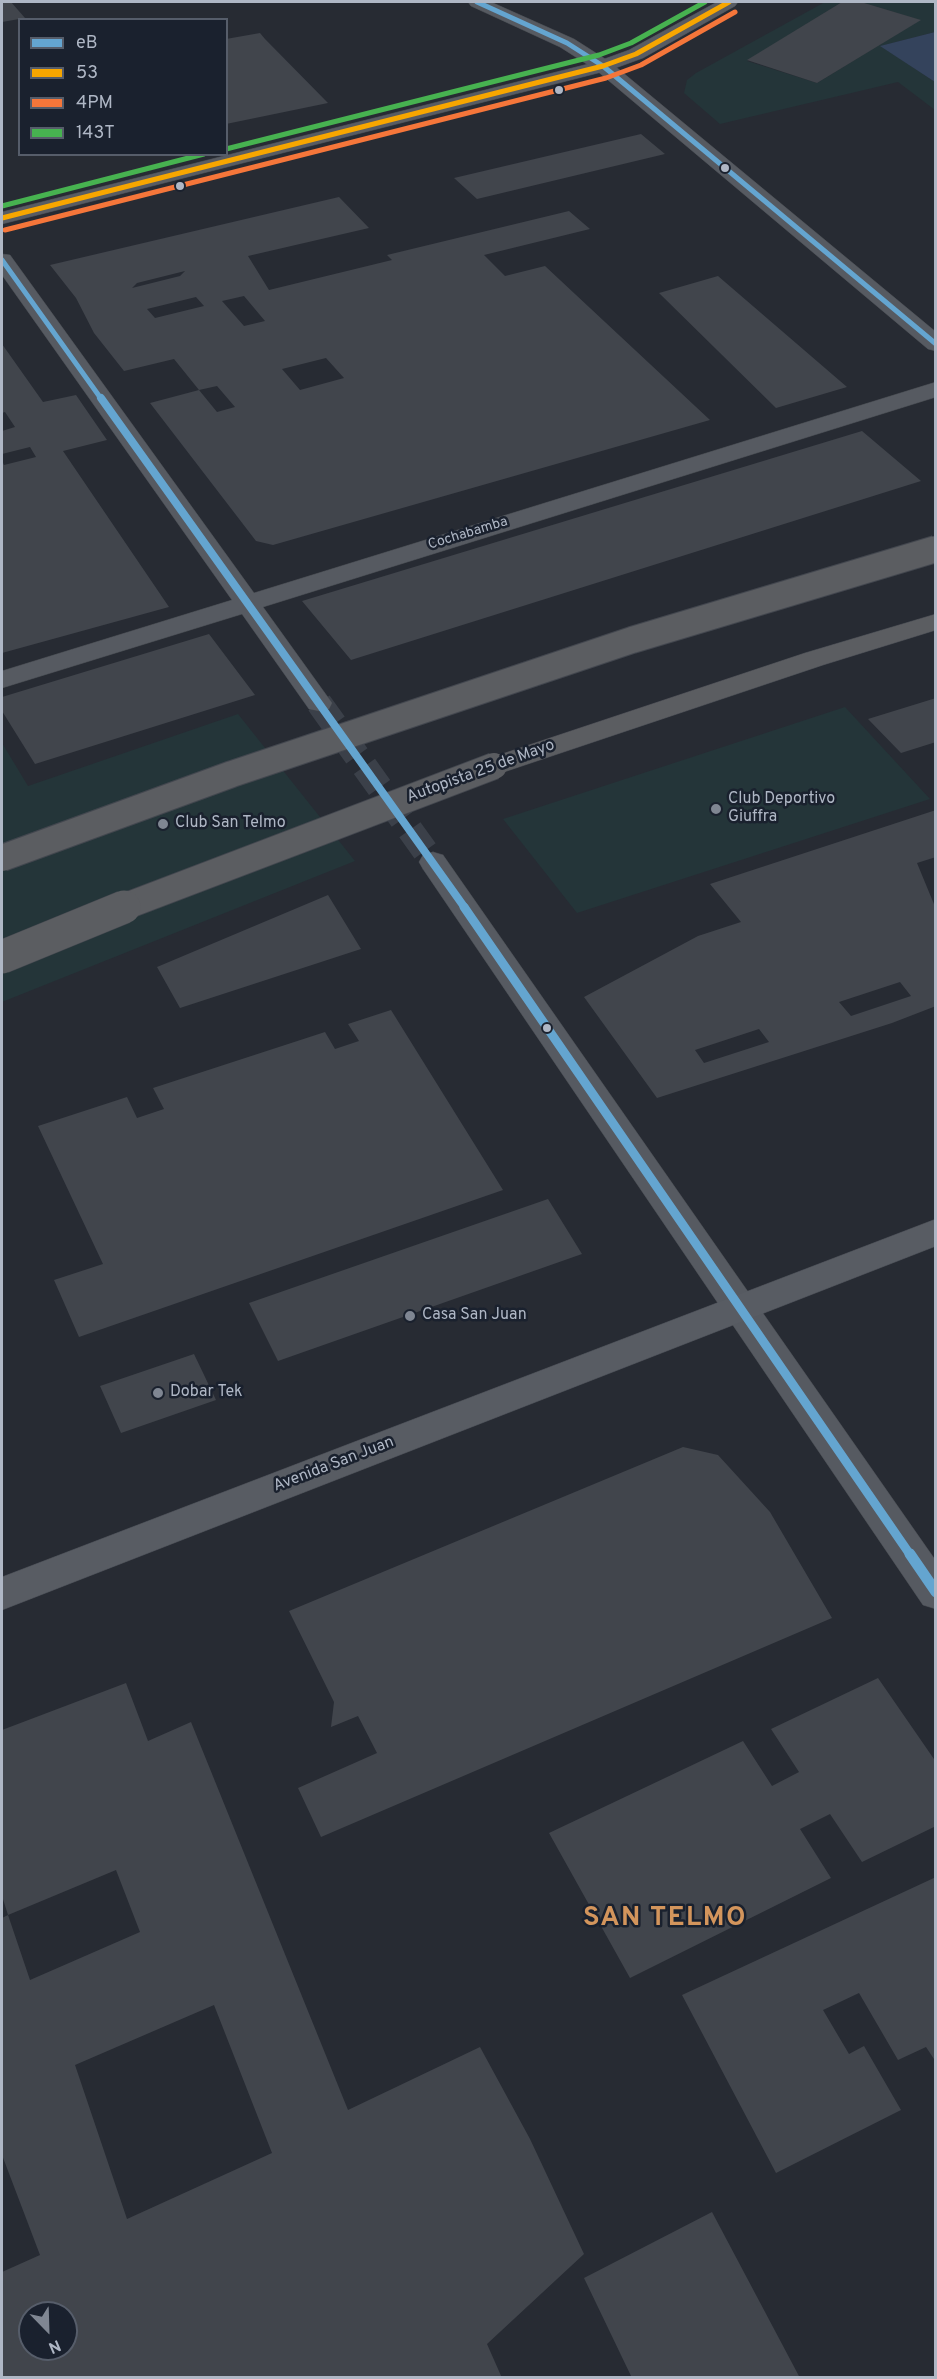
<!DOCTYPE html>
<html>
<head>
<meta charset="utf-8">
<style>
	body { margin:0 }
	#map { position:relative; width:937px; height:2379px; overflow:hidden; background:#272b33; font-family:Overpass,sans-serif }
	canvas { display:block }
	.frame { position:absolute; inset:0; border:3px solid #afb7c5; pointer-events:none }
	.legend { position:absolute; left:18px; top:18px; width:210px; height:138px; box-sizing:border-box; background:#1a212e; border:2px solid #565d6a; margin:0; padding:8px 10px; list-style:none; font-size:18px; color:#afb7c5 }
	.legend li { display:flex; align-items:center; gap:12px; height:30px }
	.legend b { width:30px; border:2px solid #565d6a }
	.north { position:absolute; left:18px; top:2301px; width:60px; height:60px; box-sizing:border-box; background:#1a212e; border:2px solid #565d6a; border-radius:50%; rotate:157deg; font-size:16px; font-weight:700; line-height:24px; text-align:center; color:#afb7c5 }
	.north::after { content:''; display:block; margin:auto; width:21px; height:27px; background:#7f8692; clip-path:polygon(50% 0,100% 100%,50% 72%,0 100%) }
</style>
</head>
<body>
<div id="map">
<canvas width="937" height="2379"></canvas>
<div class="frame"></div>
<ul class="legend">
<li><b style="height:8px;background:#64a5d0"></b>eB</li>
<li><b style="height:8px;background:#f7a600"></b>53</li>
<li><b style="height:8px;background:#f5763a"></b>4PM</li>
<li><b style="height:8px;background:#47b250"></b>143T</li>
</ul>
<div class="north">N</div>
</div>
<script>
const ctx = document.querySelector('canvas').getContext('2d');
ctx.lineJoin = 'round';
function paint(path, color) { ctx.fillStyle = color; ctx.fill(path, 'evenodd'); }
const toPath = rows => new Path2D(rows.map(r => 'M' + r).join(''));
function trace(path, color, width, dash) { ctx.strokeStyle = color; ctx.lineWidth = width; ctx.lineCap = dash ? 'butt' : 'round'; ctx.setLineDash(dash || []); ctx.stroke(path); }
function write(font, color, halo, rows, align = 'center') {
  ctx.font = font + ' Overpass,sans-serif'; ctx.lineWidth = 5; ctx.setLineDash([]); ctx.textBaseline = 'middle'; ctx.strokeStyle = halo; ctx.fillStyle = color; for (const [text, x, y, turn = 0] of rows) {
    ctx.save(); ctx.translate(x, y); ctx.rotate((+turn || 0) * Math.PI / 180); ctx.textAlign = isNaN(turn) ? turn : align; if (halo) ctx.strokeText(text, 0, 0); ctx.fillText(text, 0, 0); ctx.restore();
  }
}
paint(toPath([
	[825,2,842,2,747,61,817,83,920,20,861,2,935,2,935,32,881,46,935,82,935,110,898,82,720,124,684,93,687,80,696,73],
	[845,707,930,799,577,913,503,819],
	[238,714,355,861,2,1002,2,743,28,786]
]), '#243539');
paint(toPath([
	[935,32,935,82,880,46]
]), '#34435c');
paint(toPath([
	[2,2,11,2,25,18,2,22],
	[842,2,861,2,921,20,817,83,747,60],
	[260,33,265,39,328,103,226,124,226,39],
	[641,134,665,154,477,199,454,178],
	[339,197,369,228,248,256,269,290,392,260,387,255,569,211,590,229,484,255,505,276,545,266,710,420,273,545,256,541,150,403,199,390,217,412,235,407,217,386,199,390,174,359,124,371,94,333,76,298,50,265],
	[185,271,180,276,132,288,137,283],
	[244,296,265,321,244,326,222,301],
	[196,297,204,306,155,318,147,309],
	[326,358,344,378,300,390,282,369],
	[718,276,847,387,776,408,659,293],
	[2,344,43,402,76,395,107,440,63,451,169,607,2,653,2,461,4,465,36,457,30,447,2,454,2,431,15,427,5,412,2,413],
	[862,431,921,481,351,660,302,601],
	[209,634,255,695,35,764,2,711,2,697],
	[936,698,936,742,901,753,868,719],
	[936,810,936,857,917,863,936,909,936,1006,892,1023,657,1098,584,997,698,936,741,922,710,884],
	[900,982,911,996,851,1016,839,1002],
	[759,1029,769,1042,704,1063,695,1050],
	[328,895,361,949,180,1008,157,967],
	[391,1010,503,1190,79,1337,54,1280,103,1264,38,1126,127,1097,137,1118,164,1109,153,1088,325,1032,335,1049,359,1041,348,1024],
	[548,1199,582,1254,278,1361,249,1303],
	[194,1354,216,1400,121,1433,100,1386],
	[683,1447,718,1455,770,1512,832,1618,321,1837,298,1788,377,1753,358,1716,331,1727,334,1702,289,1611],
	[878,1678,936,1762,936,1826,862,1862,830,1814,800,1829,831,1878,630,1978,549,1833,743,1741,772,1786,799,1772,771,1729],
	[126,1683,148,1741,191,1722,348,2110,480,2047,530,2139,584,2254,487,2344,502,2378,2,2378,2,2272,40,2255,2,2155,2,1918,8,1915,30,1980,140,1932,116,1870,8,1915,2,1896,2,1730],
	[214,2005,272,2153,127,2219,75,2065],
	[30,2313,66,2313,66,2349,30,2349],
	[936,1877,936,2062,926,2047,898,2060,859,1993,823,2010,849,2054,864,2046,901,2110,776,2173,682,1995],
	[712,2212,800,2378,632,2378,584,2278]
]), '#41454c');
trace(toPath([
	[319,703,433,862]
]), '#3b4049', 26, [26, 13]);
const minor = toPath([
	[468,2,491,2,574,39,610,62,936,332,936,351,928,349,596,70,560,47,471,6,468,2],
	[2,254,10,255,254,593,936,382,936,397,263,607,332,703,329,709,319,711,309,709,242,614,2,688,2,671,232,600,2,275,2,254],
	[433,852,443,855,936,1561,936,1609,923,1605,423,869,419,862,423,855,433,852]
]);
const major = toPath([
	[717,2,738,2,735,6,643,58,610,70,2,224,2,212,596,62,629,50,717,2],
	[936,1219,936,1246,2,1610,2,1577,936,1219]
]);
const highway = toPath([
	[936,614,936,630,823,665,504,772,494,775,484,772,480,766,484,760,805,653,936,614]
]);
trace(minor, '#42464c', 1);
trace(major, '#444850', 1);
trace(highway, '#43474f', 1);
paint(minor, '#565a61');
paint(major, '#585c63');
paint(highway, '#5b5d61');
const highwayBridgeFar1 = toPath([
	[2,858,232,774,632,640,936,549],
	[121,908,494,766]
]);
const highwayBridge = toPath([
	[2,957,124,907]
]);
trace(highwayBridgeFar1, '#43474f', 28, []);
trace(highwayBridge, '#43474f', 34, []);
trace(highwayBridgeFar1, '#5b5d61', 26);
trace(highwayBridge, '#5b5d61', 33);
trace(toPath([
	[477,2,567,43,603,66,936,344],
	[2,260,102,400]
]), '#64a5d0', 5);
trace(toPath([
	[101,398,465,908]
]), '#64a5d0', 8);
trace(toPath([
	[464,907,911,1556]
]), '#64a5d0', 9);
trace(toPath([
	[910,1554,936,1592]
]), '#64a5d0', 11);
trace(toPath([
	[2,218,603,66,636,54,729,2]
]), '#f7a600', 5);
trace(toPath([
	[5,230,606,78,641,65,735,12]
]), '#f5763a', 5);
trace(toPath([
	[226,149,599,55,631,43,705,2],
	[2,206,204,154]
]), '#47b250', 5);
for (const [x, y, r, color] of [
	[559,90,5,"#afb7c5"],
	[725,168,5,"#afb7c5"],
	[180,186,5,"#afb7c5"],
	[716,809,6,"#7f8692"],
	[163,824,6,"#7f8692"],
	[547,1028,5,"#afb7c5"],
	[410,1316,6,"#7f8692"],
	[158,1393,6,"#7f8692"]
]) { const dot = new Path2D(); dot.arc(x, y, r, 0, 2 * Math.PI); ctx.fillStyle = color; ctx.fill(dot); trace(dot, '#1a212e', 2); }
write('14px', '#afb7c5', '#1a212e', [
	["Cochabamba",468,534,-17]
]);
write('16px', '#afb7c5', '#1a212e', [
	["Autopista 25 de Mayo",481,772,-20],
	["Avenida San Juan",334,1465,-21]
]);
write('16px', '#afb7c5', '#1a212e', [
	["Club Deportivo",728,800],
	["Giuffra",728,818],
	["Club San Telmo",175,824],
	["Casa San Juan",422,1316],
	["Dobar Tek",170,1393]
], 'left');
ctx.letterSpacing = '1.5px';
write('bold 27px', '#d3955c', '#1a212e', [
	["SAN TELMO",665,1920]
]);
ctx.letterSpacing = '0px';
</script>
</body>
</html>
